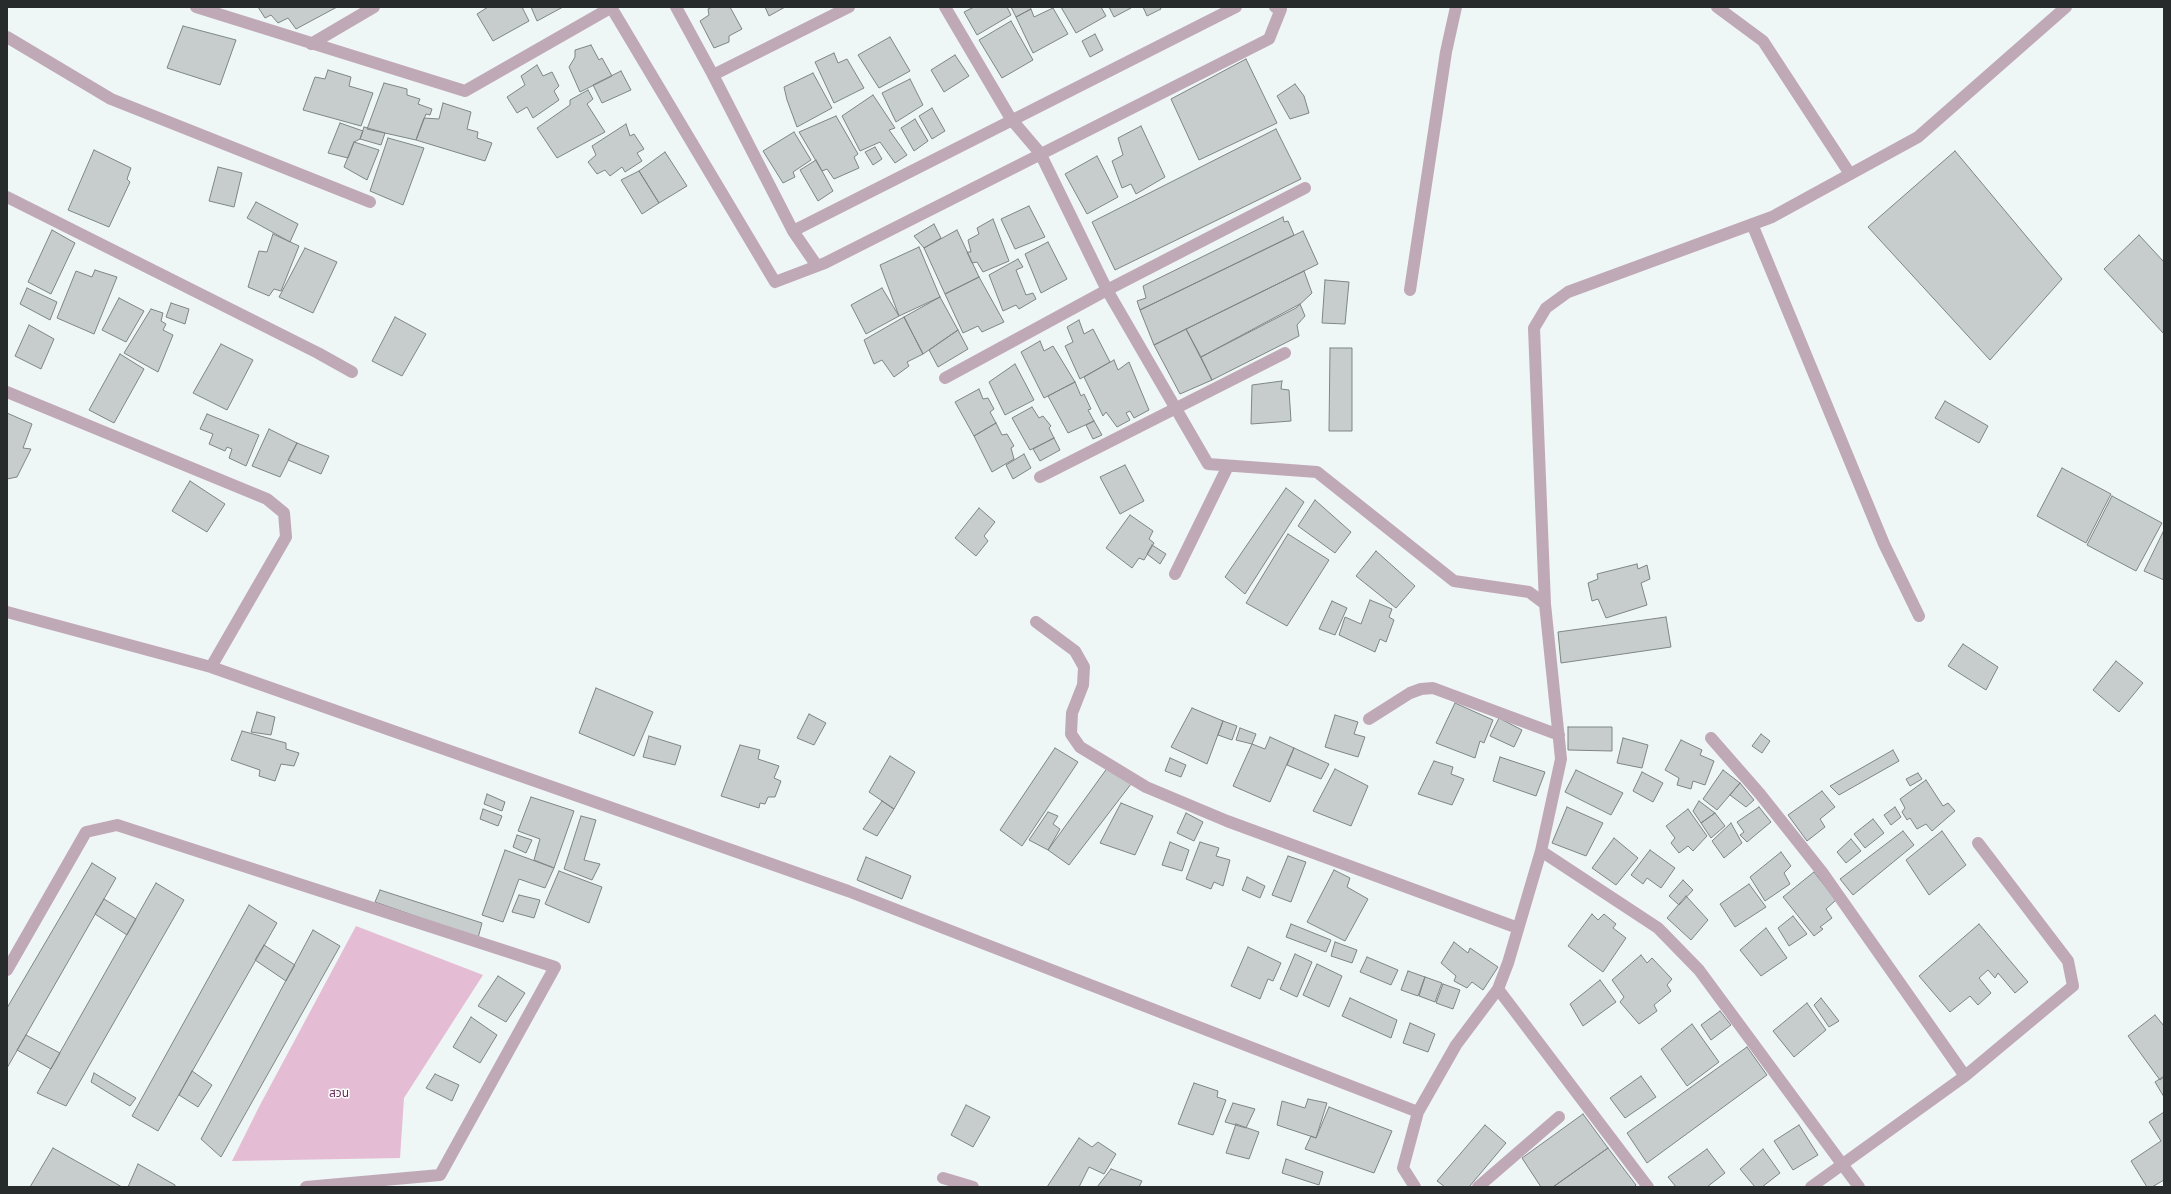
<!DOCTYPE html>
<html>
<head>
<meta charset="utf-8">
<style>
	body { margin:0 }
	#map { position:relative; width:2171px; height:1194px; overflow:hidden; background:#eff6f6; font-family:"Work Sans",sans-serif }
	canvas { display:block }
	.frame { position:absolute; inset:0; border:8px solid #282b2b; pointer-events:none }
</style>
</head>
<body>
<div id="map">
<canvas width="2171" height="1194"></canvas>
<div class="frame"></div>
</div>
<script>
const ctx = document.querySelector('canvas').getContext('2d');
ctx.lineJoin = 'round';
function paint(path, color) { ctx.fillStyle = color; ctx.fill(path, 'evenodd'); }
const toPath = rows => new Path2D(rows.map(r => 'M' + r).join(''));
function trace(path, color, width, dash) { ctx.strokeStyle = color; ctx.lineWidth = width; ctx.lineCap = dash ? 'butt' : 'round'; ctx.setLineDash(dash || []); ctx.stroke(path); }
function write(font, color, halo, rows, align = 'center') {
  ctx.font = font + ' "Work Sans","Noto Sans Thai",sans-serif'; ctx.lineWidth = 3; ctx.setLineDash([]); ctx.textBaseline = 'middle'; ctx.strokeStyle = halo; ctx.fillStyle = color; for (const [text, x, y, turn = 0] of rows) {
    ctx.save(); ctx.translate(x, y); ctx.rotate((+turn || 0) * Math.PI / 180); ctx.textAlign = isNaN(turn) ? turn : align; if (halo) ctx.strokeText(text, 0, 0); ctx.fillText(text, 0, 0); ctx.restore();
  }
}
paint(toPath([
	[356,926,483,975,404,1098,400,1158,232,1161,260,1105]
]), '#e4bdd5');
const building = toPath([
	[258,7,337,7,296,29,288,18,278,23,271,15,265,18,258,7],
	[488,7,522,7,529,21,493,41,477,14,488,7],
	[531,7,563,7,537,21,531,7],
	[712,7,730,7,742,29,729,36,729,42,714,48,700,21,709,15,708,9,712,7],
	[765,7,785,7,769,16,765,7],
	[974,7,1007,7,1011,15,977,35,964,12,974,7],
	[1011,7,1030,7,1031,9,1016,17,1011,7],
	[1061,7,1101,7,1106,16,1076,33,1061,7],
	[1109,7,1130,7,1131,8,1114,17,1109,7],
	[1143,7,1160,7,1161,9,1147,16,1143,7],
	[1053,8,1068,34,1033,53,1016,17,1031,9,1034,17,1053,8],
	[1011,21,1033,60,1002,78,979,40,1011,21],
	[183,26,236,40,220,85,167,68,183,26],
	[1095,34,1103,50,1090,57,1082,41,1095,34],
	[890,37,910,71,879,88,858,55,890,37],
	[591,45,599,60,602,58,612,76,580,92,569,67,575,57,575,50,591,45],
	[834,53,838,63,847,59,864,88,834,103,815,62,834,53],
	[955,55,969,76,944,92,931,70,955,55],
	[1246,59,1277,123,1199,160,1171,99,1246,59],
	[537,65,543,76,552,72,559,86,554,91,559,100,533,118,527,107,517,113,507,97,525,85,521,76,537,65],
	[328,70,351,77,349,86,373,93,361,126,303,110,315,77,325,79,328,70],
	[621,71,631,90,602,103,593,85,621,71],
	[813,73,832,108,797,127,787,100,784,87,813,73],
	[910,79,923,105,896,122,882,93,910,79],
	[384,83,407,89,407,95,420,99,418,104,432,109,430,115,426,114,416,140,367,129,384,83],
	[1295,84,1304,96,1309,113,1290,119,1277,96,1295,84],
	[588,90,593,99,587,104,605,132,557,158,537,128,570,105,570,100,588,90],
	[873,95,895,128,889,130,907,155,895,163,880,142,860,151,842,116,873,95],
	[443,103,471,112,467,129,478,132,477,138,492,143,485,161,416,140,424,118,439,119,443,103],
	[932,108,945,131,932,139,919,116,932,108],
	[836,116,858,154,854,157,859,168,834,179,827,169,822,171,799,132,836,116],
	[915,119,928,141,914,151,901,128,915,119],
	[340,123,363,131,360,139,354,142,348,158,328,153,340,123],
	[626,124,630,136,634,134,644,149,637,153,642,161,625,172,622,167,610,176,605,170,597,174,588,162,596,155,592,146,626,124],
	[1141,126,1165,177,1136,194,1131,184,1122,188,1112,161,1123,155,1118,138,1141,126],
	[364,127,385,133,381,145,360,139,364,127],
	[1276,129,1301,179,1115,270,1092,222,1276,129],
	[794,132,811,160,793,172,795,177,783,183,763,151,794,132],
	[388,138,424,148,403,205,370,191,388,138],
	[354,142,379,150,367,180,344,167,354,142],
	[875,147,882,159,873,165,865,152,875,147],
	[94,150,131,168,127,179,130,182,109,227,68,210,94,150],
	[1955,151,2062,279,1990,360,1868,227,1955,151],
	[665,152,687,186,659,203,639,171,665,152],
	[1097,156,1118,197,1087,214,1065,174,1097,156],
	[816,160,833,191,818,201,800,170,816,160],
	[218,167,242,173,234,207,209,201,218,167],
	[639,171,659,203,642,214,621,180,639,171],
	[256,202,298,224,290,242,247,218,256,202],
	[1029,206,1045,237,1015,249,1001,219,1029,206],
	[1283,217,1284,222,1288,221,1294,235,1140,310,1137,301,1146,298,1143,286,1283,217],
	[993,219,1009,261,983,272,977,262,972,263,967,252,971,252,968,240,979,234,977,228,993,219],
	[934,224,941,238,924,248,914,236,934,224],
	[52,230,75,243,51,294,28,282,52,230],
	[957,230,979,277,945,294,924,248,957,230],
	[1303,231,1318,264,1154,345,1140,310,1303,231],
	[273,234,299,246,281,291,274,289,269,296,248,287,259,251,267,252,273,234],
	[2139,235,2164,262,2164,334,2104,269,2139,235],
	[1048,242,1067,279,1041,293,1025,254,1048,242],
	[919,247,940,297,899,316,880,265,919,247],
	[305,248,337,262,313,313,279,297,305,248],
	[1018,259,1023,267,1016,270,1026,295,1033,293,1036,299,1019,309,1016,305,1003,311,989,275,1018,259],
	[95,270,117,277,94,334,57,318,76,271,92,277,95,270],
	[1304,271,1312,293,1296,308,1201,357,1186,329,1304,271],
	[979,277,1004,322,982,332,978,326,963,333,945,294,979,277],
	[1325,280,1349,282,1345,324,1322,323,1325,280],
	[27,288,57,302,50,320,20,304,27,288],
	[882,288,899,316,866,334,851,305,882,288],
	[940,297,958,330,923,354,904,317,940,297],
	[119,298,144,311,126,342,102,330,119,298],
	[171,303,189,309,185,324,166,317,171,303],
	[1300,304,1305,316,1297,325,1299,336,1212,380,1201,357,1300,304],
	[151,309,163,313,161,321,166,324,163,330,173,335,158,372,124,353,151,309],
	[395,317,426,334,402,376,372,361,395,317],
	[904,317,923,354,907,362,909,366,894,377,882,360,874,364,864,340,904,317],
	[1079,320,1084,334,1093,329,1110,362,1080,379,1065,346,1073,342,1067,327,1079,320],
	[29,325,54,339,41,369,15,356,29,325],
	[1186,329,1212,380,1180,394,1154,345,1186,329],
	[958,330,968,349,938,367,929,350,958,330],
	[1040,341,1044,351,1053,346,1075,382,1044,398,1021,352,1040,341],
	[221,344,253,360,227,410,193,393,221,344],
	[1330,348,1352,348,1352,431,1329,431,1330,348],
	[120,354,144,369,114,423,89,410,120,354],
	[1114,360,1118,370,1129,362,1149,410,1134,418,1130,411,1126,413,1130,420,1117,427,1106,412,1103,416,1084,377,1114,360],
	[1015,364,1034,400,1005,415,989,382,1015,364],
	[1282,381,1281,389,1289,390,1291,421,1251,424,1252,385,1282,381],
	[1075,382,1081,396,1084,394,1091,409,1088,410,1094,421,1068,433,1048,396,1075,382],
	[979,389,983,399,988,398,994,409,990,412,996,423,974,436,955,402,979,389],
	[1945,401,1988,426,1979,443,1935,418,1945,401],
	[1032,407,1039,418,1043,416,1051,426,1049,428,1054,438,1030,450,1012,418,1032,407],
	[7,413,32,424,23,448,31,449,17,477,7,479,7,413],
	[207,414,259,435,246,466,229,458,232,449,227,447,225,451,209,444,213,434,200,429,207,414],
	[1094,421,1102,435,1093,439,1086,425,1094,421],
	[996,423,1002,435,1007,434,1014,446,1011,448,1014,459,992,472,974,436,996,423],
	[269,429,297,443,280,477,252,466,269,429],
	[1054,438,1060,450,1040,461,1033,449,1054,438],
	[297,443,329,456,321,474,288,460,297,443],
	[1024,454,1031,468,1013,479,1006,465,1024,454],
	[1125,465,1144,501,1120,514,1100,477,1125,465],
	[2062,468,2111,494,2086,543,2037,516,2062,468],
	[190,481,225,504,207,532,172,511,190,481],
	[1286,488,1304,502,1245,594,1225,577,1286,488],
	[2112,496,2162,523,2136,571,2087,545,2112,496],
	[1315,500,1351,532,1335,553,1298,526,1315,500],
	[979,508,995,522,984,536,988,541,976,556,955,538,979,508],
	[1130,515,1153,531,1149,539,1154,543,1144,560,1139,558,1132,568,1106,548,1130,515],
	[2164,530,2164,580,2144,571,2164,530],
	[1288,534,1329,560,1287,626,1246,603,1288,534],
	[1152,545,1166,554,1160,564,1147,554,1152,545],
	[1376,551,1415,586,1396,608,1356,576,1376,551],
	[1637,564,1638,569,1647,565,1650,579,1641,583,1647,605,1606,618,1598,599,1592,601,1588,583,1598,579,1597,574,1637,564],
	[1370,600,1392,609,1389,617,1394,620,1386,642,1380,639,1375,652,1339,635,1345,617,1361,624,1370,600],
	[1332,601,1347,608,1335,635,1319,629,1332,601],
	[1666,617,1671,647,1561,663,1558,632,1666,617],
	[1963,644,1998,667,1986,690,1948,666,1963,644],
	[2116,661,2143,683,2119,712,2093,690,2116,661],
	[596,688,653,712,634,756,579,733,596,688],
	[1455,703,1493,720,1484,743,1480,741,1475,758,1436,743,1455,703],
	[1192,708,1223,721,1207,764,1171,747,1192,708],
	[257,712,275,717,271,735,251,732,257,712],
	[809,714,826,723,814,745,797,738,809,714],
	[1335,715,1358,722,1354,734,1365,737,1358,757,1325,747,1335,715],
	[1499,718,1522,730,1514,747,1490,736,1499,718],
	[1223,721,1237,726,1232,740,1218,735,1223,721],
	[1568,727,1612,727,1612,751,1568,750,1568,727],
	[1240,728,1256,734,1252,744,1236,740,1240,728],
	[242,731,286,743,286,749,299,753,294,766,281,764,275,781,259,776,260,770,231,760,242,731],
	[1761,734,1770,741,1762,753,1752,746,1761,734],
	[649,736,681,746,675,765,643,757,649,736],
	[1270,737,1294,748,1270,802,1233,786,1252,744,1265,749,1270,737],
	[1623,738,1648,745,1642,768,1617,763,1623,738],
	[1681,740,1702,750,1700,755,1714,761,1705,785,1693,781,1691,789,1677,785,1679,778,1665,770,1681,740],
	[740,745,760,750,758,759,779,766,774,778,781,781,775,797,768,797,765,804,760,803,759,808,721,796,740,745],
	[1055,748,1078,762,1022,846,1000,830,1055,748],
	[1294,748,1329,764,1321,779,1287,765,1294,748],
	[1893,750,1899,761,1839,795,1830,786,1893,750],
	[890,756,915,772,894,809,869,792,890,756],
	[1500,757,1545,772,1536,796,1493,781,1500,757],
	[1170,758,1186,765,1181,777,1165,771,1170,758],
	[1434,761,1453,767,1451,774,1464,779,1452,805,1418,794,1434,761],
	[1108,767,1131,784,1069,865,1048,850,1108,767],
	[1335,769,1368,786,1351,826,1313,811,1335,769],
	[1576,770,1623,793,1611,815,1565,792,1576,770],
	[1723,770,1740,783,1717,810,1703,799,1723,770],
	[1642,772,1663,783,1653,802,1633,791,1642,772],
	[1918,773,1922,779,1910,786,1906,779,1918,773],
	[1926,780,1943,806,1948,803,1955,811,1932,831,1926,824,1917,829,1910,818,1907,820,1902,812,1905,808,1900,799,1926,780],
	[1740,783,1754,800,1746,807,1730,795,1740,783],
	[1822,791,1835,807,1820,819,1825,827,1807,841,1788,815,1822,791],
	[487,794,505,802,502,811,484,804,487,794],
	[531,797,574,811,554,868,534,860,540,839,518,831,531,797],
	[882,801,894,809,877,836,863,829,882,801],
	[1699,801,1715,813,1701,823,1693,811,1699,801],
	[1121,803,1153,816,1135,855,1100,843,1121,803],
	[1567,807,1603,823,1586,856,1552,843,1567,807],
	[1759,807,1771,822,1747,842,1740,835,1744,832,1737,822,1759,807],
	[1895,807,1901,817,1891,825,1884,815,1895,807],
	[483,809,502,816,498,826,480,819,483,809],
	[1688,809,1707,836,1693,851,1688,846,1679,853,1671,843,1675,838,1666,826,1688,809],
	[1048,812,1058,816,1053,824,1060,829,1048,850,1029,840,1048,812],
	[1186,813,1203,822,1194,841,1177,833,1186,813],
	[1715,813,1725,826,1711,838,1701,823,1715,813],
	[581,816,596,820,584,860,600,864,592,880,564,869,581,816],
	[1873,819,1884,833,1865,848,1854,834,1873,819],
	[1731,823,1742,843,1724,858,1712,841,1731,823],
	[1903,831,1914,845,1853,895,1840,879,1903,831],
	[1942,831,1966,865,1929,895,1906,860,1942,831],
	[517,835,532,840,526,853,513,847,517,835],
	[1614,838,1638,858,1616,885,1592,868,1614,838],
	[1851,839,1861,851,1846,863,1837,852,1851,839],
	[1170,842,1189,850,1182,871,1162,865,1170,842],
	[1200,842,1219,848,1216,856,1230,860,1223,886,1214,882,1211,889,1186,879,1200,842],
	[505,850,554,868,545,888,519,879,503,922,482,915,505,850],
	[1650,850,1675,868,1661,888,1647,878,1643,884,1631,875,1650,850],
	[1781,852,1791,866,1784,873,1790,884,1765,901,1750,877,1781,852],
	[1288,856,1306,862,1291,902,1272,895,1288,856],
	[866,857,911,876,902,899,857,880,866,857],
	[92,863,116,878,7,1068,7,1008,92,863],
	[1334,870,1350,878,1347,887,1368,899,1345,941,1307,922,1334,870],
	[559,871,602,887,589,923,545,904,559,871],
	[1814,872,1836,900,1826,909,1832,918,1820,927,1823,929,1814,936,1783,897,1814,872],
	[1247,877,1265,886,1260,898,1242,890,1247,877],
	[1683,880,1693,890,1679,905,1669,896,1683,880],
	[156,883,184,900,66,1106,37,1093,156,883],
	[1749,884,1766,907,1735,927,1720,904,1749,884],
	[380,890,482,923,478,938,375,902,380,890],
	[519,895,540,900,534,918,512,912,519,895],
	[1686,896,1708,920,1691,940,1667,918,1686,896],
	[104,899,136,919,127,935,95,914,104,899],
	[249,905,277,923,158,1131,132,1116,249,905],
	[1592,914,1598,920,1604,914,1616,924,1613,928,1626,938,1603,972,1568,946,1592,914],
	[1793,916,1807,934,1789,946,1778,928,1793,916],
	[1291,924,1331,940,1326,952,1286,937,1291,924],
	[1979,924,2028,982,2015,993,1998,973,1995,978,1988,970,1979,978,1991,993,1978,1005,1970,996,1950,1012,1919,976,1979,924],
	[1766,928,1787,958,1761,976,1740,950,1766,928],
	[313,930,340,946,221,1157,201,1139,313,930],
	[1335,942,1357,950,1352,963,1331,956,1335,942],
	[1454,942,1468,953,1470,948,1498,967,1483,990,1472,982,1467,988,1454,981,1456,976,1441,963,1454,942],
	[264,945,295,965,286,981,255,960,264,945],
	[1248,947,1281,963,1273,981,1268,979,1260,999,1231,986,1248,947],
	[1295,954,1312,962,1297,997,1280,989,1295,954],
	[1641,955,1647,963,1652,958,1672,979,1667,985,1671,991,1654,1005,1657,1011,1639,1024,1620,1002,1624,997,1612,980,1641,955],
	[1367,957,1398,970,1391,985,1360,972,1367,957],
	[1317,964,1342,976,1329,1007,1303,995,1317,964],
	[1408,971,1425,977,1418,996,1401,990,1408,971],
	[498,976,525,993,506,1022,478,1006,498,976],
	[1425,977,1442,983,1435,1002,1419,996,1425,977],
	[1600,980,1616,1002,1583,1026,1570,1004,1600,980],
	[1443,984,1460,990,1453,1009,1436,1003,1443,984],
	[1350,998,1397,1020,1391,1038,1342,1016,1350,998],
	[1821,998,1839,1021,1829,1027,1814,1005,1821,998],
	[1807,1003,1826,1030,1794,1057,1773,1031,1807,1003],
	[1720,1011,1731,1025,1711,1040,1701,1025,1720,1011],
	[2155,1015,2164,1026,2164,1077,2160,1080,2128,1036,2155,1015],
	[471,1017,497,1035,480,1063,453,1047,471,1017],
	[1410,1023,1435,1034,1428,1052,1403,1043,1410,1023],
	[1692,1024,1719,1062,1687,1086,1661,1049,1692,1024],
	[26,1035,60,1053,51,1069,17,1050,26,1035],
	[1747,1047,1767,1075,1647,1163,1627,1133,1747,1047],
	[192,1071,212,1085,198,1107,179,1095,192,1071],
	[94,1073,136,1098,130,1106,91,1082,94,1073],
	[435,1074,459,1085,452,1101,426,1088,435,1074],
	[1641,1076,1656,1097,1625,1118,1610,1098,1641,1076],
	[2164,1076,2164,1097,2155,1082,2164,1076],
	[1194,1083,1218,1091,1217,1097,1226,1100,1213,1135,1178,1124,1194,1083],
	[1308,1099,1327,1103,1316,1138,1277,1125,1282,1101,1305,1108,1308,1099],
	[1233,1103,1255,1109,1246,1128,1225,1122,1233,1103],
	[966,1105,990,1117,973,1147,951,1135,966,1105],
	[1329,1107,1392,1131,1374,1173,1305,1149,1311,1136,1316,1138,1329,1107],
	[2164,1112,2164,1180,2152,1187,2147,1187,2131,1161,2161,1141,2149,1122,2164,1112],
	[1583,1114,1608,1148,1553,1187,1541,1187,1522,1158,1583,1114],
	[1236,1124,1259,1132,1249,1159,1226,1153,1236,1124],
	[1485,1125,1506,1143,1469,1187,1445,1187,1437,1181,1485,1125],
	[1799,1125,1818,1155,1793,1170,1774,1141,1799,1125],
	[1079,1138,1092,1147,1098,1142,1116,1154,1104,1174,1089,1167,1079,1187,1047,1187,1079,1138],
	[53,1148,122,1187,30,1187,53,1148],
	[1608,1148,1636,1185,1634,1187,1553,1187,1608,1148],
	[1707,1149,1725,1173,1707,1187,1676,1187,1668,1177,1707,1149],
	[1763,1149,1780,1173,1762,1187,1755,1187,1740,1169,1763,1149],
	[1286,1159,1323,1172,1319,1185,1282,1173,1286,1159],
	[138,1164,175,1185,175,1187,128,1187,138,1164],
	[1111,1169,1142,1181,1139,1187,1097,1187,1111,1169]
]);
paint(building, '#c6cdcc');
trace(building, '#7f8585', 1);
trace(toPath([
	[196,7,465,91,612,7],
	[611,7,775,282,825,263,1269,39,1281,9,1275,7],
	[676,7,713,75],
	[945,7,1011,119,1040,153,1107,290,1208,464,1317,472,1454,581,1529,592,1545,604,1561,759,1541,851,1508,963,1498,989,1456,1045,1418,1112,1403,1168,1415,1187],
	[1717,7,1763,41,1850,174],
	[7,37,111,99,370,202],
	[311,44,374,7],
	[7,197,318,353,352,372],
	[1752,224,1884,544,1919,616],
	[793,231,1236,7],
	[817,266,793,231,713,75,849,7],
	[1410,290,1446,52,1456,7],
	[945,378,1107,290,1305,188],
	[7,392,267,499,284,513,286,537,211,667],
	[1040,477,1285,353],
	[1175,574,1228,466],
	[1545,604,1534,328,1546,308,1568,292,1772,217,1918,137,2066,7],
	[7,612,211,667,848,891,1418,1112],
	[1036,622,1075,651,1084,667,1083,685,1072,713,1071,734,1080,747,1146,787,1227,821,1518,928],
	[1369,719,1410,693,1421,689,1433,688,1559,735],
	[1711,738,1760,794,1822,872,1965,1076,1811,1187],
	[1541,851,1658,928,1699,970,1859,1187],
	[7,970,86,832,117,825,555,967,440,1175,306,1187],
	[1498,989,1648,1187],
	[1965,1076,2073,986,2068,961,1978,843],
	[943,1178,973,1187],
	[1478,1187,1559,1117]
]), '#c0a9b7', 12);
write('12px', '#652852', '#fff', [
	["สวน",339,1093]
]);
</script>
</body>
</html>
